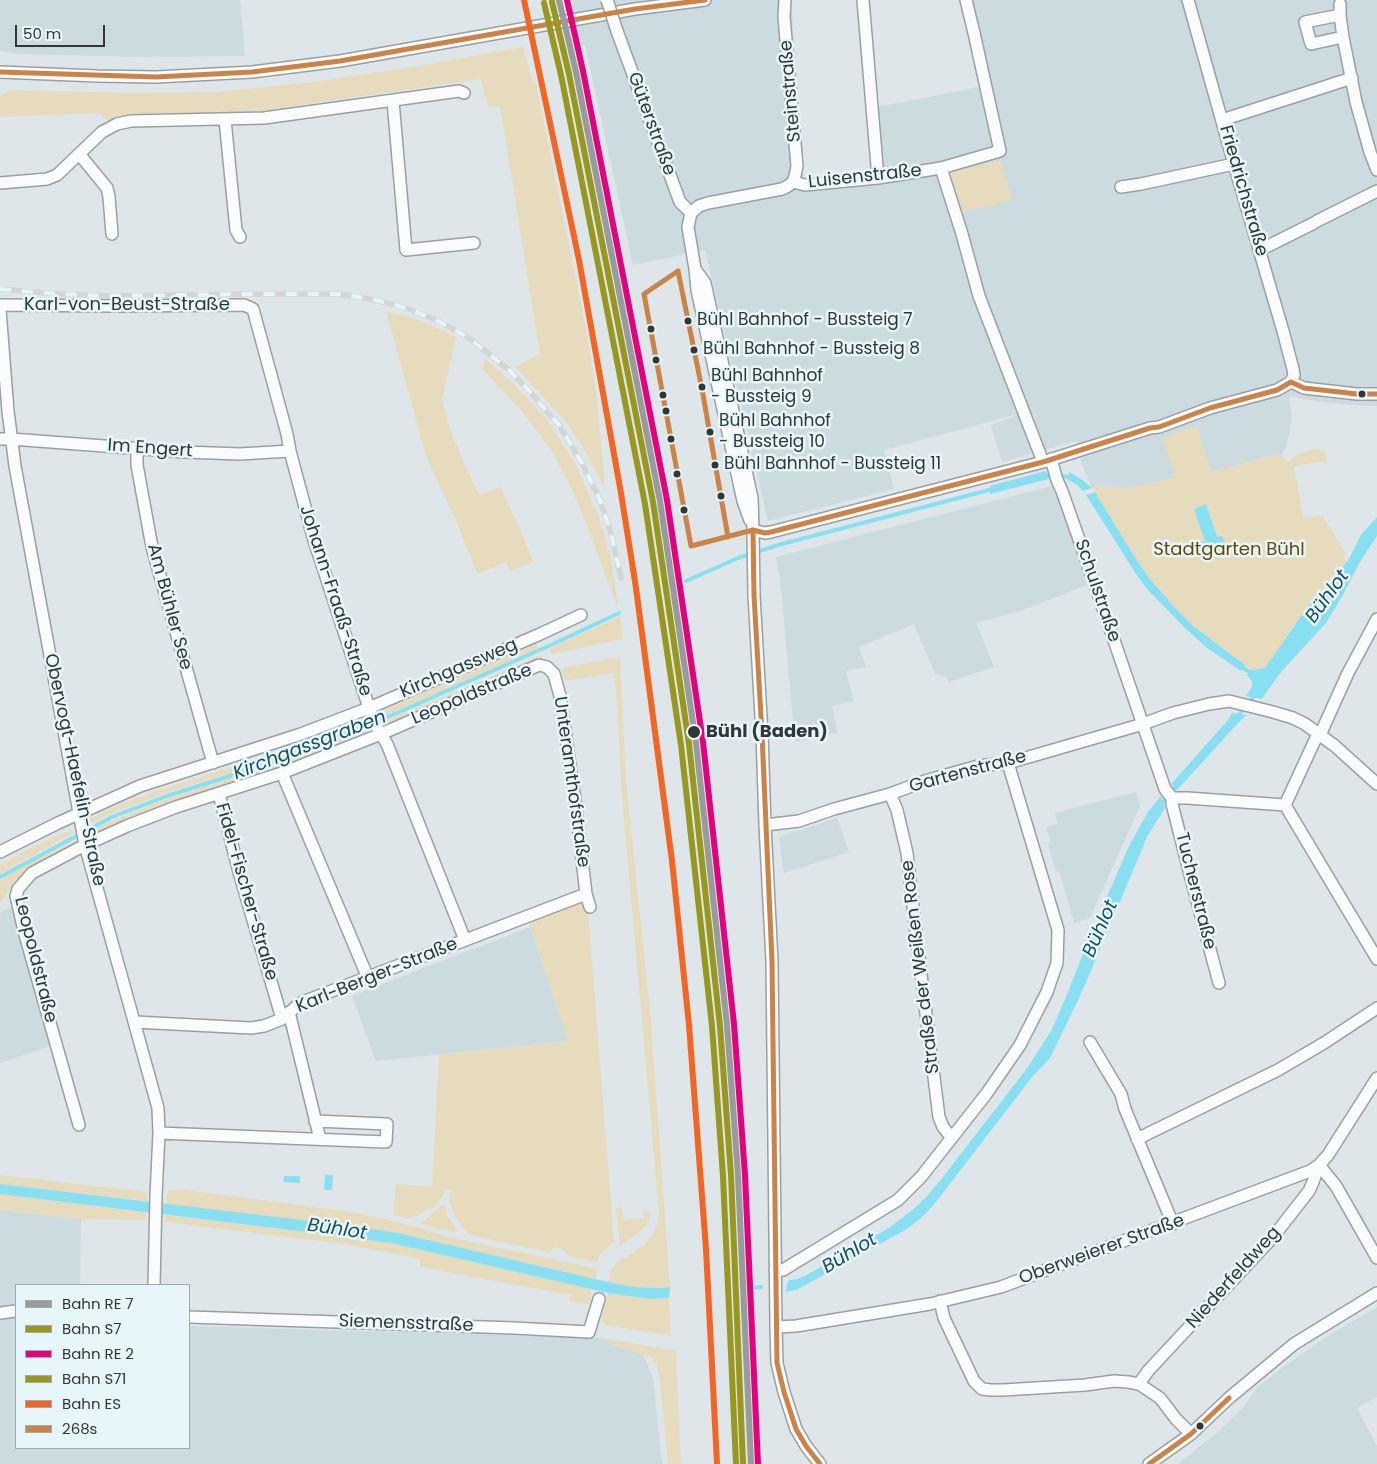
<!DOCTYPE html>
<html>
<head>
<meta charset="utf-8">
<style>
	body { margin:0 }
	#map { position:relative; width:1377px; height:1464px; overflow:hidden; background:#dee6e9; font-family:Poppins,sans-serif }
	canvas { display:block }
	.legend { position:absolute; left:15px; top:1284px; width:175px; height:165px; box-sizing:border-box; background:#e7f6fa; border:1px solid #9eaaac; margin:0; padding:6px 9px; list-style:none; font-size:15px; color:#313738 }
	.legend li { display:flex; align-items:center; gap:10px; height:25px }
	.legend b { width:25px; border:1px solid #9eaaac }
	.scale { position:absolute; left:15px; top:25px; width:90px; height:22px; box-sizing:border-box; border:2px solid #313738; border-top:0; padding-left:6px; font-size:15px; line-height:18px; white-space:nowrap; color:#313738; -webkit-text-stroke:4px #e7f6fa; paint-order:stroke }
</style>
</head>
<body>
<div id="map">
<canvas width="1377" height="1464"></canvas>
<ul class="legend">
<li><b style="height:6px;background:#989b9c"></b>Bahn RE 7</li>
<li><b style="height:6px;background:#989821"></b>Bahn S7</li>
<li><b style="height:6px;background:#e5007d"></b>Bahn RE 2</li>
<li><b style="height:6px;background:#989821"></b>Bahn S71</li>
<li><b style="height:6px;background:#f26522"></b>Bahn ES</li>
<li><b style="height:6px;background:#cb8347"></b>268s</li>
</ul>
<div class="scale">50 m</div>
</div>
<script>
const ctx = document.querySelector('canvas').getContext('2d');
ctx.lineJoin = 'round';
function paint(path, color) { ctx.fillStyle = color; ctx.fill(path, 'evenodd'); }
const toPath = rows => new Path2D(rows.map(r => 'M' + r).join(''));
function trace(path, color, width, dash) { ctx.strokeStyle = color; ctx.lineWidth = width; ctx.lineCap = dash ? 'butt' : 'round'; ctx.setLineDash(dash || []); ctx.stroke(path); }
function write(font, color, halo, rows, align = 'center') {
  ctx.font = font + ' Poppins,sans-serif'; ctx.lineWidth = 5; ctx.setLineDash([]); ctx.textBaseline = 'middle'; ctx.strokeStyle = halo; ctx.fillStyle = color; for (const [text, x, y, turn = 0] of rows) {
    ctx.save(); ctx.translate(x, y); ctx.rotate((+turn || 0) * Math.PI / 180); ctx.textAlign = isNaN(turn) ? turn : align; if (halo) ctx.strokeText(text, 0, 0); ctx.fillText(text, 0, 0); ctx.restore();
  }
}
paint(toPath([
	[0,0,240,0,245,56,144,57,15,54,0,51],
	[566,0,789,0,792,14,803,179,882,167,877,107,970,89,990,83,969,0,1377,0,1377,406,1351,405,1301,399,1291,396,1289,399,1292,420,1286,447,1281,456,1277,455,1263,458,1211,472,1196,427,1162,438,1176,478,1128,488,1101,486,1092,488,1081,462,1076,441,1002,462,991,425,1026,412,884,450,894,489,768,521,754,459,752,459,750,442,705,250,633,265,585,45,577,47],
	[1060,484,1095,582,1020,611,976,623,994,667,949,682,945,676,935,674,914,624,859,647,866,667,846,671,854,701,832,706,838,733,795,742,781,587,776,557],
	[1136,792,1140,806,1090,918,1074,923,1059,871,1056,872,1048,844,1051,842,1046,827,1058,824,1055,813],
	[837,818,849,852,784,873,779,837],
	[14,907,53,1045,0,1063,0,915,1,911],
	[530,927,568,1041,376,1061,352,996],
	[0,1210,81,1219,80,1285,16,1285,16,1448,189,1448,189,1326,603,1338,616,1347,643,1354,653,1378,662,1464,0,1464],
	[1377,1307,1377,1397,1357,1408,1377,1446,1377,1464,1178,1464,1220,1430,1243,1408,1257,1388,1281,1369,1323,1339]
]), '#cbdbe0');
paint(toPath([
	[523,47,533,83,536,84,587,333,597,400,605,487,582,446,563,418,515,367,540,354,500,106,488,107,481,79,266,110,121,118,110,123,99,113,0,117,0,96,8,90,133,93,217,92,313,82,426,65],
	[1001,160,1012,200,964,212,948,173],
	[386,311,419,320,456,337,442,400,452,435,479,495,501,487,534,562,510,571,506,562,478,574,453,514,426,456],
	[486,359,513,384,547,419,576,465,599,518,611,559,618,608,579,505,566,478,550,448,521,410,482,369],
	[1197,426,1211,472,1277,455,1281,456,1290,462,1294,456,1307,451,1319,449,1323,450,1325,453,1327,461,1294,466,1303,518,1323,516,1346,554,1344,557,1346,562,1337,577,1308,606,1265,669,1253,670,1245,665,1192,625,1176,609,1149,578,1126,543,1092,488,1101,486,1128,488,1175,478,1162,438],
	[620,616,623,639,552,654,549,649],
	[536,644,538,649,382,717,381,713,389,708],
	[541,655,543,658,536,663,390,726,386,725,384,722],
	[620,657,626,781,650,1011,670,1287,659,1288,633,1287,608,1282,611,1270,617,1262,643,1246,652,1236,658,1223,659,1213,622,796,616,692,613,673,565,681,562,670,566,667],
	[364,719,366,722,275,760,190,785,153,798,113,813,90,824,89,819,123,803,165,788,287,749],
	[367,728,368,731,303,759,281,768,172,802,93,835,92,830,116,819,167,799,280,762],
	[72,829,73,833,0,874,0,865,29,849],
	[75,841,75,843,23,874,15,881,0,904,0,880,18,869],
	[578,902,582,903,588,909,614,1242,600,1254,597,1262,568,1256,561,1248,555,1247,549,1252,473,1236,468,1234,456,1218,449,1200,450,1191,445,1190,443,1196,435,1205,418,1216,407,1218,393,1215,396,1184,432,1187,439,1055,568,1041,528,920],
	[0,1175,147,1192,147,1201,0,1184],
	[169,1190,186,1190,352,1212,413,1226,453,1238,598,1269,596,1279,398,1233,166,1204,167,1195],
	[0,1194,146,1212,146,1220,81,1219,0,1210],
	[442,1205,445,1207,448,1217,457,1230,454,1232,420,1224],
	[622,1207,624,1220,644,1218,643,1211,650,1211,651,1214,648,1222,643,1229,620,1246,616,1208],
	[165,1215,346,1237,391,1243,591,1289,589,1304,569,1302,570,1295,420,1267,420,1259,344,1244,165,1222],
	[608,1293,650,1299,669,1298,671,1336,606,1325,601,1321],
	[603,1338,676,1351,681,1464,668,1464,660,1379,656,1363,651,1357,616,1347]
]), '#e6dcbd');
paint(toPath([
	[1046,471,1049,479,990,494,990,486],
	[1069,472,1081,479,1092,488,1083,491,1076,484,1068,480],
	[1095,492,1126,543,1149,578,1176,609,1192,625,1245,665,1241,671,1207,648,1185,628,1147,589,1136,574,1086,495],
	[1206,504,1217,537,1222,536,1225,543,1218,545,1220,551,1211,554,1209,549,1202,551,1200,543,1205,541,1194,509],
	[1377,517,1377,536,1361,560,1343,595,1326,623,1281,672,1268,690,1262,699,1246,696,1252,687,1252,681,1247,675,1251,669,1253,670,1265,668,1308,606,1337,577,1346,562,1348,561,1361,535],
	[1232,713,1247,715,1240,721,1177,790,1171,784,1228,720],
	[1161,796,1165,808,1148,835,1081,994,1050,1058,1033,1076,932,1207,921,1218,907,1229,798,1289,786,1292,787,1284,789,1280,797,1279,805,1276,889,1228,915,1208,927,1196,943,1177,1028,1067,1051,1031,1064,1002,1093,929,1129,846,1148,812],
	[325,1175,333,1175,332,1190,324,1190],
	[284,1176,300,1176,300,1183,283,1182],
	[0,1184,344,1225,398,1233,608,1282,633,1287,659,1288,670,1287,669,1298,650,1299,608,1293,391,1243,346,1237,0,1194]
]), '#89dff2');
trace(toPath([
	[1043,476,1057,475,1073,478],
	[686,581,738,558,778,545,993,489],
	[1240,666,1253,674],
	[1237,717,1255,695],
	[1160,806,1178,784],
	[0,877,112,817,167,796,280,760,397,713,551,645,619,613],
	[751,1288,761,1287]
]), '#89dff2', 4);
const minor = toPath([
	[863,0,878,178],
	[1188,0,1234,164,1283,331,1293,369,1294,375,1291,382],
	[1340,4,1340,15,1343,37,1356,102,1370,152,1377,170],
	[1340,15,1305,22,1311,44,1343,37],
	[617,31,680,202,691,213],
	[0,72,97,76,156,77,252,72,340,61,635,9,705,0],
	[393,101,406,250,474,243],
	[225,120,236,230,240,237],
	[1222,120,1352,78],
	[80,155,107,188,109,197,112,234],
	[941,168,962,234,979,296,1043,462],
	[793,182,805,185,878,178,941,168,1000,151,974,33,966,0],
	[0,183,47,179,57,175,102,132,117,124,131,121,264,118,459,91,464,93],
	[1121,187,1141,184,1234,164],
	[1317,221,1377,191],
	[1260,250,1314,223],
	[695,269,705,283,752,498,753,530,754,595,762,734,765,825,772,961,776,1327,777,1363,784,1392,796,1429,806,1446,820,1464],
	[0,305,116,306,244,305,253,309,287,434,290,451,313,537,369,708,378,729,387,744,465,940],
	[0,310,8,411,15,466,85,845,158,1108,159,1133,156,1196,154,1285],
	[1291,382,1304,388,1357,394,1377,394],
	[0,439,11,439,184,452,240,454,290,451],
	[137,449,137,465,152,547,213,763],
	[1051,459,1057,480,1062,491,1094,582,1165,789,1172,798,1172,804,1193,886,1219,983],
	[750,520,743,501,697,290,695,269,688,227,691,213,699,206,708,203,782,189,788,186,793,182,795,176,797,166,784,17,785,0],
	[753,530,765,533,771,532,1043,462,1150,428,1159,427,1210,408,1277,390,1291,382],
	[282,773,368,978],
	[219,794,239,872,282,1019],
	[890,794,897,810,907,853,918,950,939,1117,943,1127,952,1138],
	[1172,798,1187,798,1285,805,1377,959],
	[1285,805,1315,740,1320,735,1348,673,1377,619],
	[765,825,799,821,834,809,890,794,925,781,978,766,1008,763,1143,724,1173,713,1209,704,1229,701,1273,712,1293,718,1305,724,1335,746,1377,784],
	[0,852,58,823,140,786,301,734,369,708,538,635,581,615],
	[289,1012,320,1139],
	[135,1022,251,1028,264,1026,282,1019,299,1004,308,1000,586,894],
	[1090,1042,1121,1094,1125,1109,1173,1224],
	[79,1125,24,931,16,896,18,889,32,873,85,845,127,826,176,807,282,773,381,734,539,665,547,667,554,674,560,696,576,807,586,894,590,907],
	[159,1133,386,1142,387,1124,315,1121],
	[1137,1139,1278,1070,1324,1043,1377,1008],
	[1319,1165,1336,1186,1377,1258],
	[775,1271,783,1270,898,1200,921,1177,987,1093,1020,1045,1047,992,1057,963,1058,930,1008,763],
	[940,1301,944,1318,974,1381,982,1389,991,1390,1003,1390,1085,1385,1114,1381,1128,1382,1139,1384,1160,1398,1176,1419,1191,1434],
	[0,1313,16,1311],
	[189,1317,514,1328,589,1332,599,1299],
	[776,1327,796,1326,930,1304,1001,1287,1310,1171,1319,1165,1328,1155,1377,1078],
	[1139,1384,1148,1371,1273,1237,1309,1191,1313,1182,1319,1165],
	[1149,1464,1191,1434,1229,1398,1294,1344,1377,1293]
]);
trace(minor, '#99a0a2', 14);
trace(minor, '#fafbfc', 11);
const rail = toPath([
	[0,289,44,293,100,296,258,294,340,294,375,300,396,305,414,311,438,321,469,338,509,370,530,392,559,425,582,463,600,500,611,533,621,578]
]);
trace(rail, '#d4d6d6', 5.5);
trace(rail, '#e7f6fa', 4, [11]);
const minorBridge = toPath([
	[607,0,617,31]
]);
trace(minorBridge, '#99a0a2', 14, []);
trace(minorBridge, '#fafbfc', 11);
trace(toPath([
	[0,72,156,77,252,72,340,61,635,9,705,0],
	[678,271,644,294,691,546,753,530,765,533,771,532,1043,462,1150,428,1159,427,1210,408,1277,390,1291,382],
	[678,271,702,389,728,537],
	[1291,382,1304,388,1357,394,1377,394],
	[753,530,754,595,762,734,772,961,777,1363,784,1392,796,1429,806,1446,820,1464],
	[1149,1464,1191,1434,1229,1398]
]), '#cb8347', 5);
trace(toPath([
	[559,0,576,72,660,501,696,743,727,1025,738,1175,751,1464]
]), '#989b9c', 6);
trace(toPath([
	[552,2,569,74,653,502,689,744,720,1026,731,1175,743,1464]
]), '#989821', 6);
trace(toPath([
	[567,0,583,71,667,500,703,742,734,1024,745,1175,758,1464]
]), '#e5007d', 6);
trace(toPath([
	[544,3,561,75,645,504,681,745,712,1026,723,1176,736,1464]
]), '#989821', 6);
trace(toPath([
	[524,0,579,260,621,493,636,588,672,861,689,1025,706,1249,717,1464]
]), '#f26522', 6);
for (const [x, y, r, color] of [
	[688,321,4.5,"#313738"],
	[651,329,4.5,"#313738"],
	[694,350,4.5,"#313738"],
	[656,360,4.5,"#313738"],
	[702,387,4.5,"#313738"],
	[1362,394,4.5,"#313738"],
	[663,395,4.5,"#313738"],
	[666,411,4.5,"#313738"],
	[710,432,4.5,"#313738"],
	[671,439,4.5,"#313738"],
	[715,465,4.5,"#313738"],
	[677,474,4.5,"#313738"],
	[721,496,4.5,"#313738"],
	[684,510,4.5,"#313738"],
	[694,732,7,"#313738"],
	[1200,1426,4.5,"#313738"]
]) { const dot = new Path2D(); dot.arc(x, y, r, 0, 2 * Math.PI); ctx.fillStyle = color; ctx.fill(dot); trace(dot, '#e7f6fa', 2); }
write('17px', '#313738', '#e7f6fa', [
	["Bühl Bahnhof - Bussteig 7",697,321],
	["Bühl Bahnhof - Bussteig 8",703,350],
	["Bühl Bahnhof",711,377],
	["- Bussteig 9",711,398],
	["Bühl Bahnhof",719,422],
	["- Bussteig 10",719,443],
	["Bühl Bahnhof - Bussteig 11",724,465]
], 'left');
write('18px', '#313738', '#e7f6fa', [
	["Steinstraße",791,91,-95],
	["Güterstraße",651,124,70],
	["Luisenstraße",865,177,-6],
	["Friedrichstraße",1243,191,74],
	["Karl-von-Beust-Straße",127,305],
	["Im Engert",150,449,4],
	["Schulstraße",1097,591,71],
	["Johann-Fraaß-Straße",335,601,72],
	["Am Bühler See",169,607,75],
	["Kirchgassweg",459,669,-23],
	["Leopoldstraße",472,695,-23],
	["Obervogt-Haefelin-Straße",74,770,78],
	["Gartenstraße",968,772,-15],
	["Unteramthofstraße",571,782,82],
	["Tucherstraße",1195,891,76],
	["Fidel-Fischer-Straße",246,892,74],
	["Leopoldstraße",35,960,76],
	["Straße der Weißen Rose",921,967,-97],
	["Karl-Berger-Straße",377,976,-22],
	["Oberweierer Straße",1102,1250,-20],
	["Niederfeldweg",1234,1278,-48],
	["Siemensstraße",406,1324,2]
]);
write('18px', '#614901', '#e7f6fa', [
	["Stadtgarten Bühl",1229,550]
]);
write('bold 18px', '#313738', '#e7f6fa', [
	["Bühl (Baden)",706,732]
], 'left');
write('italic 19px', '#194d58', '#e7f6fa', [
	["Bühlot",1328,597,-54],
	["Kirchgassgraben",310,746,-21],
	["Bühlot",1101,929,-66],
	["Bühlot",337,1230,8],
	["Bühlot",850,1254,-31]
]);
</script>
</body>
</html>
